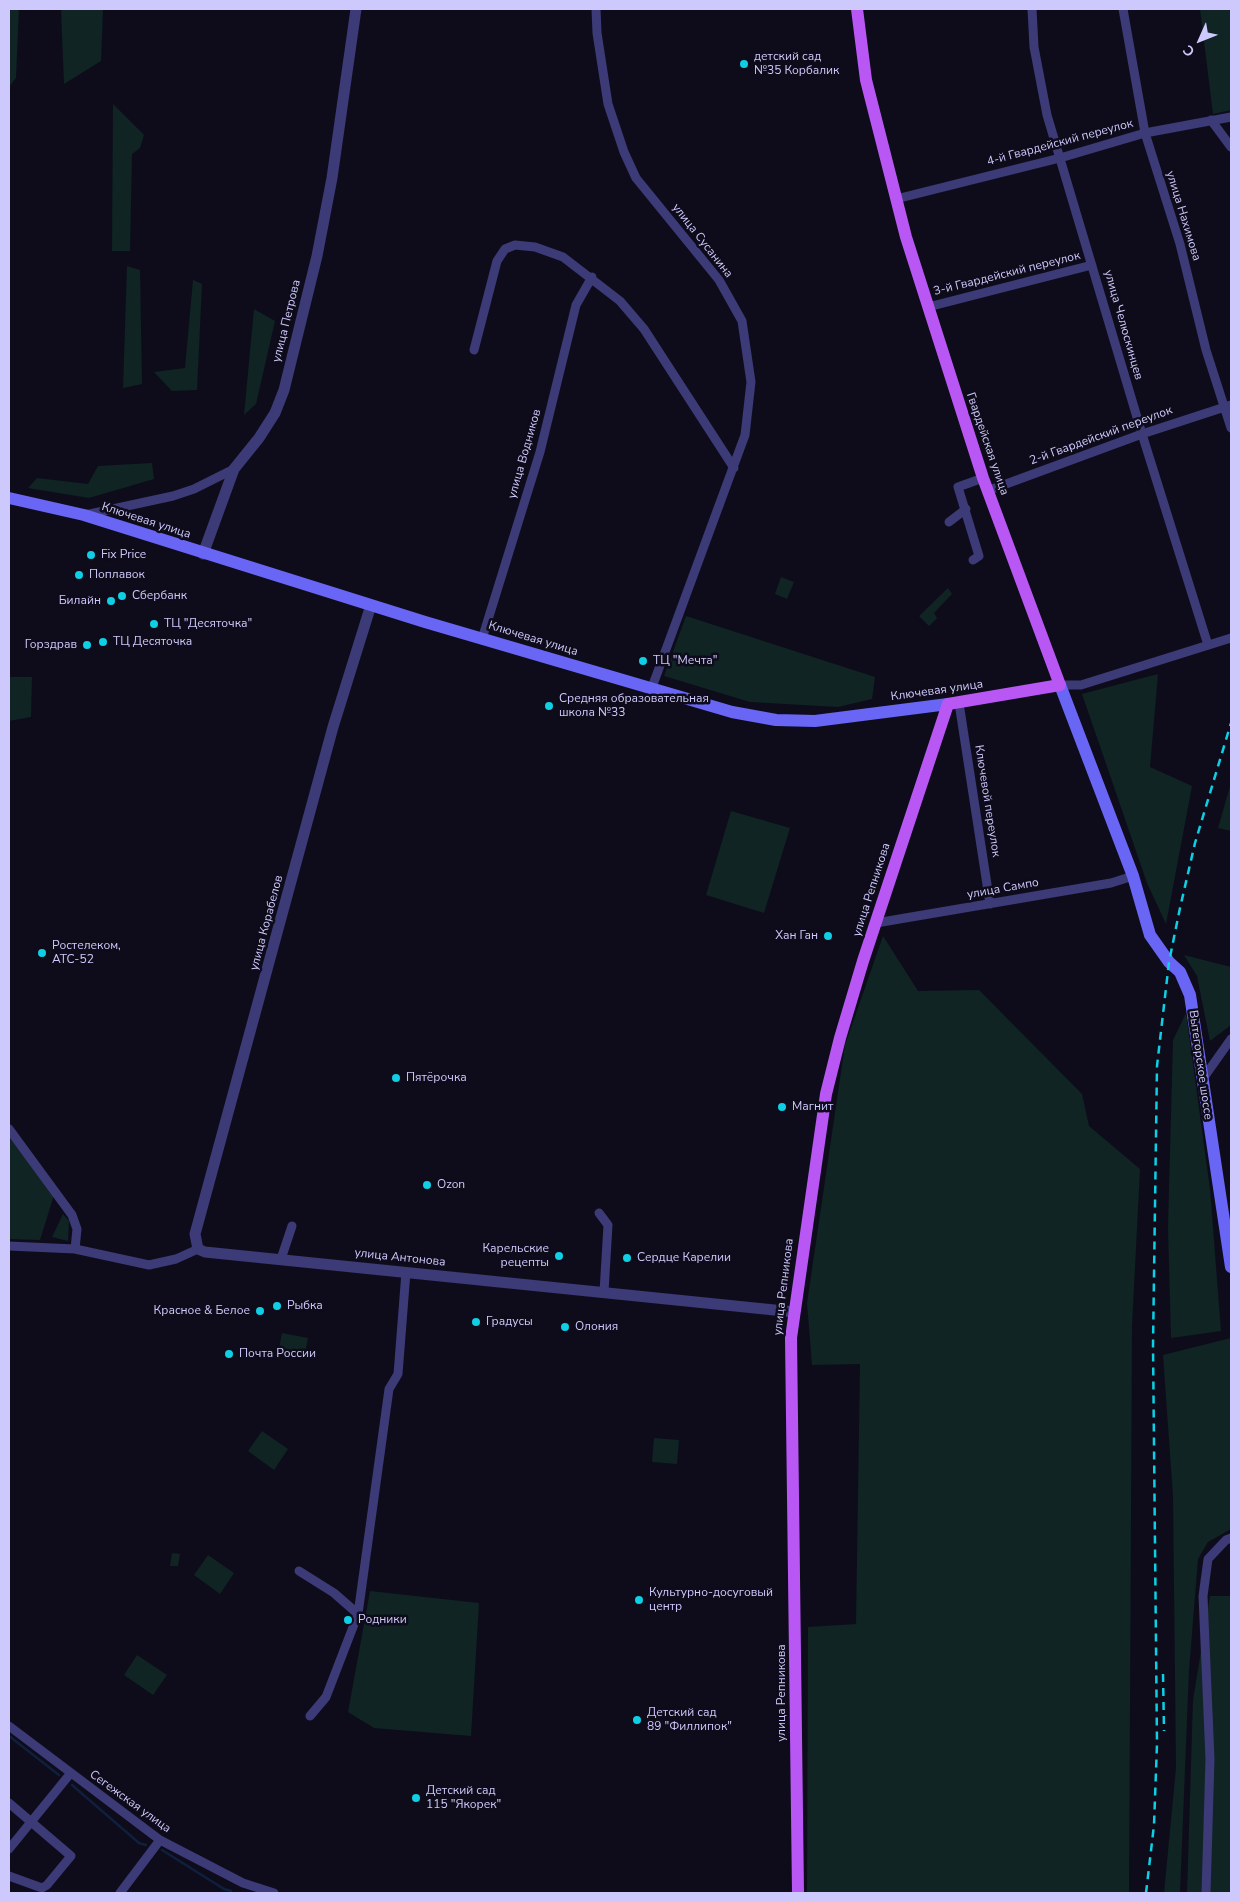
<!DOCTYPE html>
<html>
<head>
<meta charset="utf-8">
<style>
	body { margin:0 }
	#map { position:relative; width:1240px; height:1902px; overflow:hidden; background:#0e0c1b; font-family:"Nunito Sans",sans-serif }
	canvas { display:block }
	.frame { position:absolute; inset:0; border:10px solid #cec9fc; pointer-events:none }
	.north { position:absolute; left:1175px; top:15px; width:50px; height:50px; -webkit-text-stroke:4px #0e0c1b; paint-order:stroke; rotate:226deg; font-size:14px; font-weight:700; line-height:20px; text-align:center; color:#cec9fc }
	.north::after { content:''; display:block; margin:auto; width:18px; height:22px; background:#cec9fc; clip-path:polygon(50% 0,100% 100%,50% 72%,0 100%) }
</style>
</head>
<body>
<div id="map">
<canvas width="1240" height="1902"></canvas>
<div class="frame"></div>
<div class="north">С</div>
</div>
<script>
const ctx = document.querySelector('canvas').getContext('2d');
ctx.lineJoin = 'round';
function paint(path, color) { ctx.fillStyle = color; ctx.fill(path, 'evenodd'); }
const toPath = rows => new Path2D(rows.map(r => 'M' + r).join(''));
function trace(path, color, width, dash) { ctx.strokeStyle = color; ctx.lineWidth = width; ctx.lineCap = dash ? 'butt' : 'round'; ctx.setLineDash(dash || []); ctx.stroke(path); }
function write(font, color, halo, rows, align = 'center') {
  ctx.font = font + ' "Nunito Sans",sans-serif'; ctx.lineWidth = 5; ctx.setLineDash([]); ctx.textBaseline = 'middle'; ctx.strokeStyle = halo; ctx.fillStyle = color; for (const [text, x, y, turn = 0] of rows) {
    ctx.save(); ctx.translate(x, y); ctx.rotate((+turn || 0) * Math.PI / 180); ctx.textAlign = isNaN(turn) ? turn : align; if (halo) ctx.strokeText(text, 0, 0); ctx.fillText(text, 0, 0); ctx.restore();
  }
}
paint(toPath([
	[9,9,19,9,16,78,9,87],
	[61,9,103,9,101,61,64,84],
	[1200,9,1231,9,1231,110,1213,114],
	[113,104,144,135,140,148,132,154,130,251,112,251],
	[127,266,140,270,142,384,123,388],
	[193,280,202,284,197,390,172,391,154,372,185,368],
	[254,309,275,321,256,404,244,415],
	[152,463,154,479,89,498,28,488,37,478,88,484,98,466],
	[781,577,794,582,787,599,775,594],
	[948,588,952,594,934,613,937,618,929,626,919,616],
	[686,616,875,677,872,699,838,707,750,702,664,676],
	[1158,674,1150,767,1192,786,1166,924,1147,883,1082,694],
	[9,677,32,677,31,717,9,721],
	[1231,783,1231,831,1218,828],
	[731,811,790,828,764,913,706,895],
	[883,936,918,991,979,990,1082,1094,1089,1126,1140,1169,1132,1326,1129,1893,807,1893,808,1627,856,1624,860,1364,812,1365,807,1303,845,1045],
	[1184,955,1231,967,1231,1025,1210,1041,1197,976],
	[1186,1013,1210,1189,1221,1331,1171,1338,1168,1227,1173,1040],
	[9,1137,54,1195,40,1240,9,1239],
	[63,1214,69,1221,68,1241,52,1237],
	[282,1333,308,1338,304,1358,278,1354],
	[1231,1338,1231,1529,1208,1542,1198,1559,1189,1670,1180,1893,1164,1893,1176,1768,1173,1496,1163,1355],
	[262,1431,288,1449,274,1470,248,1451],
	[654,1438,679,1440,677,1464,652,1462],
	[172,1553,180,1554,178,1566,170,1566],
	[208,1555,234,1573,220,1594,194,1575],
	[370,1591,479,1603,471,1736,374,1728,348,1712],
	[1210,1596,1231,1596,1231,1893,1187,1893,1193,1700],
	[137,1655,167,1675,153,1695,124,1675]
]), '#0f2423');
trace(toPath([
	[9,1736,59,1775],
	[72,1785,139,1843,146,1845],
	[162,1850,224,1889,231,1891]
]), '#0e203d', 2.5);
trace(toPath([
	[596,9,597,33,608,104,624,152,636,178,719,280,742,321,751,382,745,435,651,690],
	[1032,9,1034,47,1047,115,1142,434,1208,645],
	[1123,9,1145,133,1180,244,1206,350,1231,428],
	[1211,120,1231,147],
	[896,199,1060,158,1145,133,1231,117],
	[928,307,1092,265],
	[474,350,497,261,505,249,515,245,535,247,563,257,620,301,644,329,734,468],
	[987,491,1142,434,1231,405],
	[85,515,173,496,194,489,234,469],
	[949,522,966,509],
	[973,560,979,556,958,487,983,478],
	[482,639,540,452,576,305,592,277],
	[1060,685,1081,685,1231,638],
	[959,703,990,904],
	[876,923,1111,883,1133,876],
	[1202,1080,1231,1039],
	[9,1129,72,1215,77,1229,75,1249],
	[599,1213,608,1225,604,1292],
	[9,1246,75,1249,149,1265,176,1259,198,1249],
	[281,1259,292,1226],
	[299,1571,334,1593,358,1614],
	[310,1716,326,1697,358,1614,389,1389,398,1374,406,1272],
	[9,1726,160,1840,243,1883,274,1893],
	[9,1803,71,1856,47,1885,42,1888,9,1876],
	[9,1849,70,1774],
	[120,1893,160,1840],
	[1206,1893,1210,1759,1203,1596,1208,1559,1226,1540,1231,1538]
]), '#3c3a77', 9);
trace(toPath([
	[203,554,234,469,259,438,275,413,284,390,317,256,332,178,356,9],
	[371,605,333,727,195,1234,198,1249,205,1252,794,1312]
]), '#3c3a77', 11);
trace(toPath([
	[9,498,84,515,425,622,732,712,776,720,815,721,948,704],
	[1060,685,1133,876,1150,935,1169,962,1180,972,1190,995,1231,1267]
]), '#6966f6', 12);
trace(toPath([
	[798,1893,791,1338,826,1094,840,1038,863,961,948,704,1060,685,983,478,906,237,866,80,857,9]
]), '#b957f5', 12);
trace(toPath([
	[1163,1674,1164,1731],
	[1146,1893,1154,1825,1157,1744,1153,1346,1157,1066,1169,962,1180,908,1195,843,1231,723]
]), '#0ecfe3', 2.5, [8, 6]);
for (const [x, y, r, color] of [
	[744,64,5,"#0ecfe3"],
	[91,555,5,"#0ecfe3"],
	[79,575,5,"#0ecfe3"],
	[122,596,5,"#0ecfe3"],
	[111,601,5,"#0ecfe3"],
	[154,624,5,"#0ecfe3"],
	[103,642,5,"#0ecfe3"],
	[87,645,5,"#0ecfe3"],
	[643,661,5,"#0ecfe3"],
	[549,706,5,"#0ecfe3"],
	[828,936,5,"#0ecfe3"],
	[42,953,5,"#0ecfe3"],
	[396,1078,5,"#0ecfe3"],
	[782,1107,5,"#0ecfe3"],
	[427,1185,5,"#0ecfe3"],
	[559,1256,5,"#0ecfe3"],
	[627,1258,5,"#0ecfe3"],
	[277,1306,5,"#0ecfe3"],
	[260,1311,5,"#0ecfe3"],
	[476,1322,5,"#0ecfe3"],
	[565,1327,5,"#0ecfe3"],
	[229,1354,5,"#0ecfe3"],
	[639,1600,5,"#0ecfe3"],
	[348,1620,5,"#0ecfe3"],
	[637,1720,5,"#0ecfe3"],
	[416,1798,5,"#0ecfe3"]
]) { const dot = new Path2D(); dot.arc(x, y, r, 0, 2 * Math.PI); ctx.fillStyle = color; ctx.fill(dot); trace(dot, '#0e0c1b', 2); }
write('12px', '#cec9fc', '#0e0c1b', [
	["детский сад",754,57],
	["№35 Корбалик",754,71],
	["Fix Price",101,555],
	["Поплавок",89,575],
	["Сбербанк",132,596],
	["Билайн",101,601,"right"],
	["ТЦ \"Десяточка\"",164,624],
	["ТЦ Десяточка",113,642],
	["Горздрав",77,645,"right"],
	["ТЦ \"Мечта\"",653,661],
	["Средняя образовательная",559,699],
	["школа №33",559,713],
	["Хан Ган",818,936,"right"],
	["Ростелеком,",52,946],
	["АТС-52",52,960],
	["Пятёрочка",406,1078],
	["Магнит",792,1107],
	["Ozon",437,1185],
	["Карельские",549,1249,"right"],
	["рецепты",549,1263,"right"],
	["Сердце Карелии",637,1258],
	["Рыбка",287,1306],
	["Красное & Белое",250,1311,"right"],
	["Градусы",486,1322],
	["Олония",575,1327],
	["Почта России",239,1354],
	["Культурно-досуговый",649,1593],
	["центр",649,1607],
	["Родники",358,1620],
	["Детский сад",647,1713],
	["89 \"Филлипок\"",647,1727],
	["Детский сад",426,1791],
	["115 \"Якорек\"",426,1805]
], 'left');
write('12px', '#cec9fc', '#0e0c1b', [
	["4-й Гвардейский переулок",1060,143,-15],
	["улица Нахимова",1183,216,73],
	["улица Сусанина",702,241,52],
	["3-й Гвардейский переулок",1007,274,-14],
	["улица Петрова",287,321,-76],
	["улица Челюскинцев",1123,325,74],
	["2-й Гвардейский переулок",1101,436,-20],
	["Гвардейская улица",987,444,71],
	["улица Водников",525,454,-74],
	["Ключевая улица",146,521,18],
	["Ключевая улица",533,639,17],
	["Ключевая улица",937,691,-8],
	["Ключевой переулок",987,801,81],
	["улица Сампо",1003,889,-10],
	["улица Репникова",872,890,-72],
	["улица Корабелов",267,923,-75],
	["Вытегорское шоссе",1200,1065,82],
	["улица Антонова",400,1258,6],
	["улица Репникова",784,1287,-83],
	["улица Репникова",782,1693,-90],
	["Сегежская улица",130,1802,36]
]);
</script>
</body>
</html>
